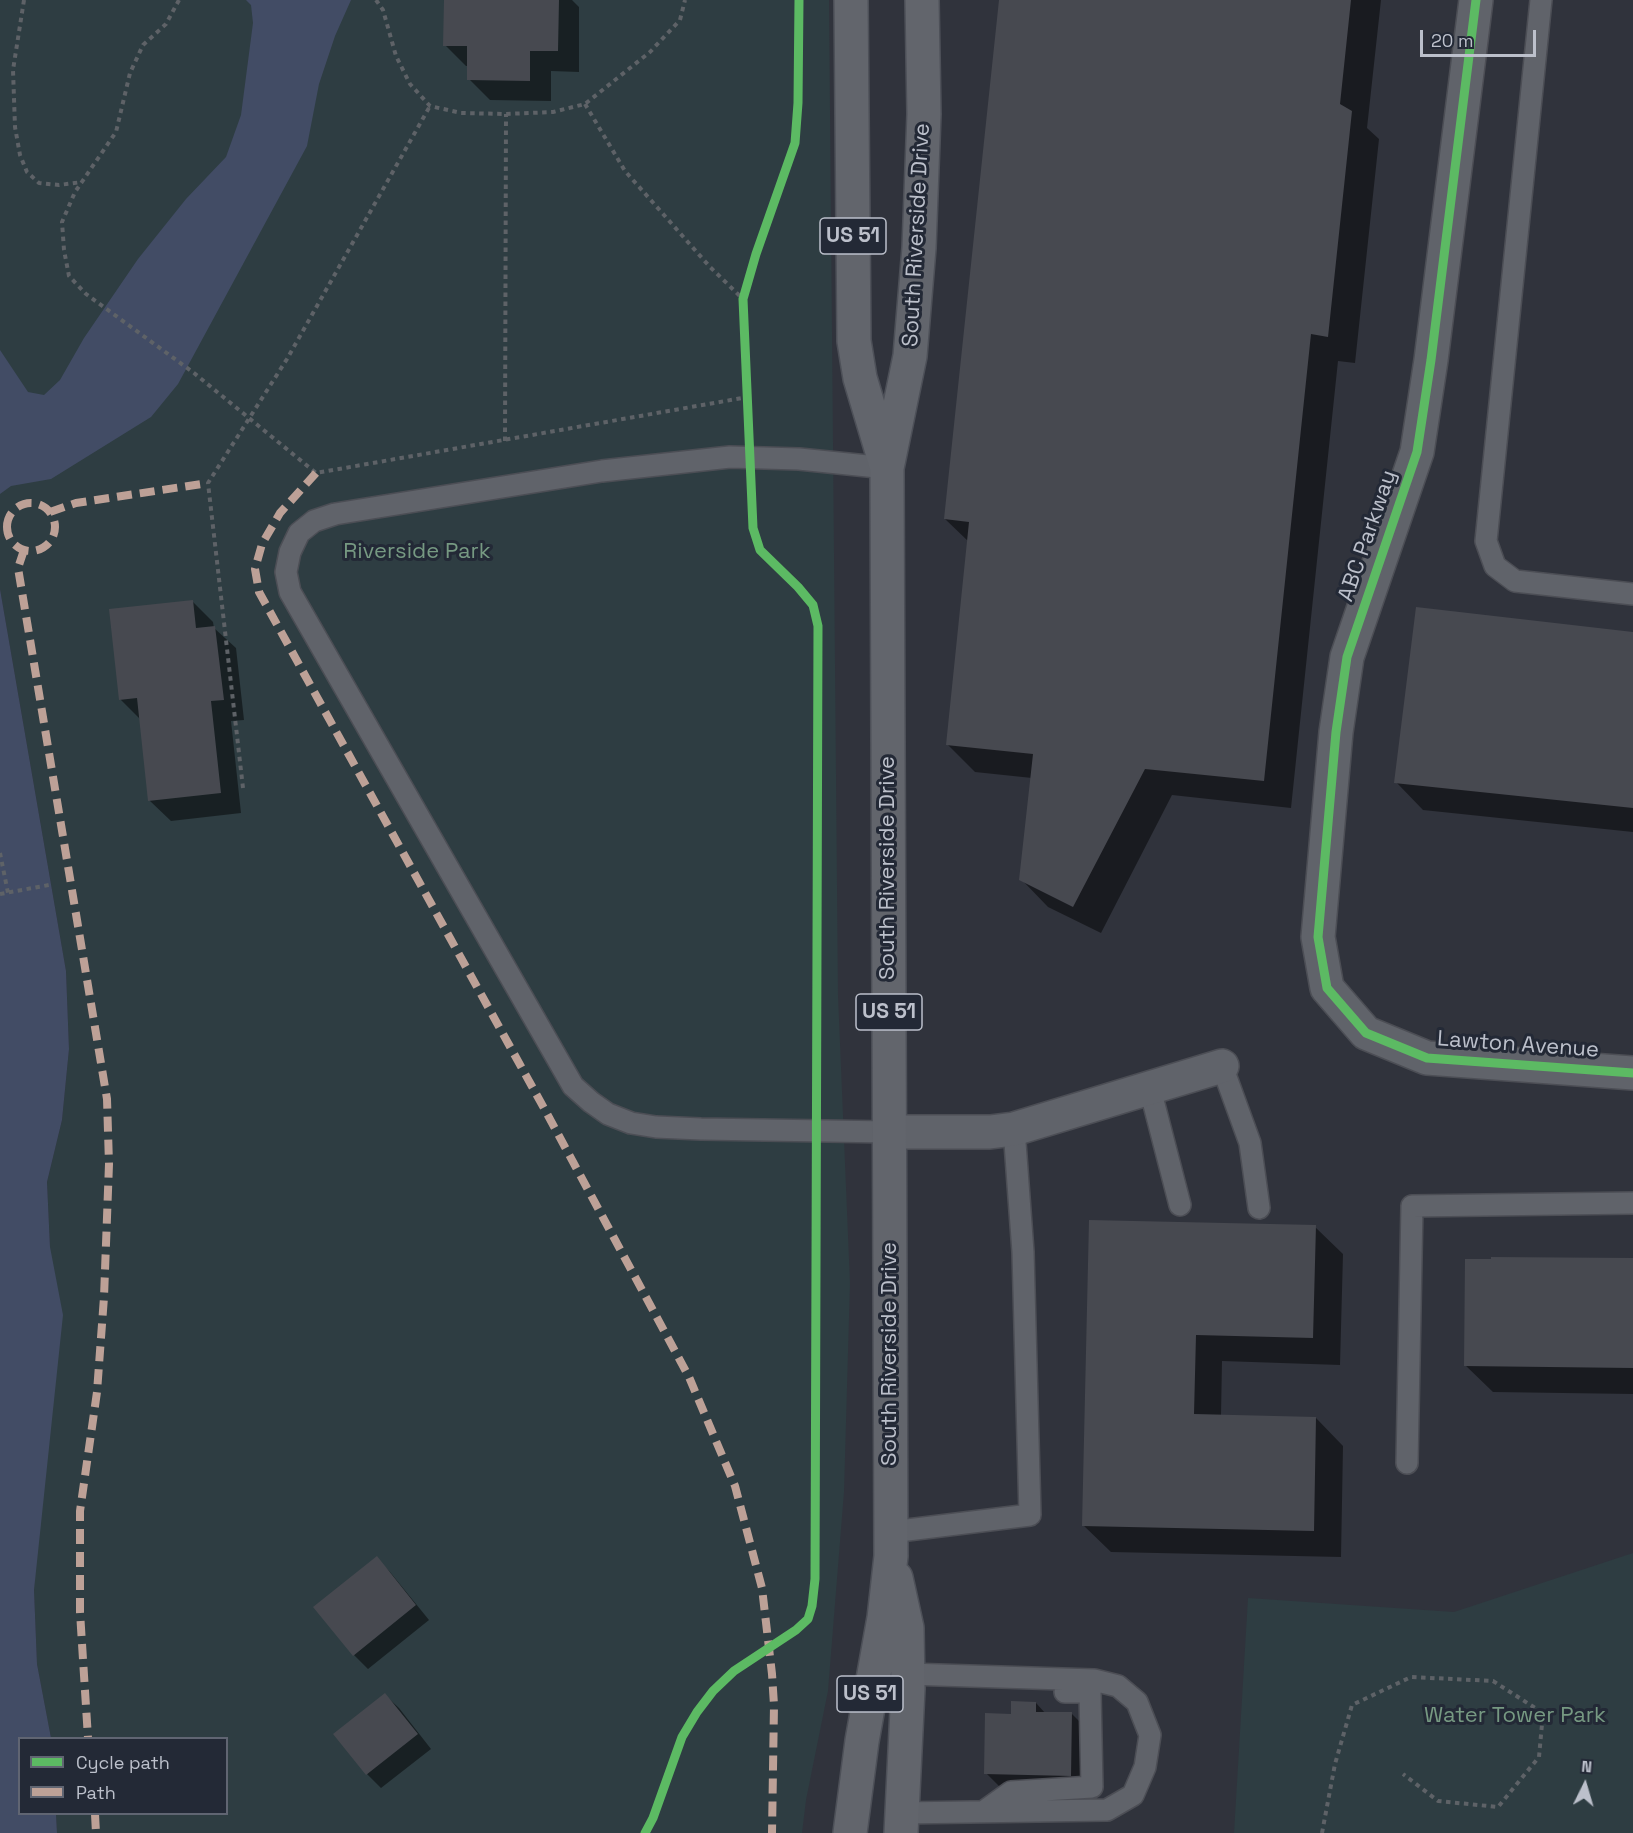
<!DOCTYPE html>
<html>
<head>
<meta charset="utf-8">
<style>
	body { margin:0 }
	#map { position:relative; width:1633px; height:1833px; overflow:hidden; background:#30333c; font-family:"Space Grotesk",sans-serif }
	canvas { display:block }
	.legend { position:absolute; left:18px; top:1737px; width:210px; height:78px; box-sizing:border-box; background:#232936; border:2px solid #606572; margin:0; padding:8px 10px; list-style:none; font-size:18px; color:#bcc0cb }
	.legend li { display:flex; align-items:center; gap:12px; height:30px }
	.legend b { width:30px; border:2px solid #606572 }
	.north { position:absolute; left:1555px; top:1755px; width:60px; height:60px; -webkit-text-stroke:4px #232936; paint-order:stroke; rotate:5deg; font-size:16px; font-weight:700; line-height:24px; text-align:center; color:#bcc0cb }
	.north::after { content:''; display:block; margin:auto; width:21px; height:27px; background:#bcc0cb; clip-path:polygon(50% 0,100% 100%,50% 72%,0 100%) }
	.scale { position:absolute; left:1420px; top:30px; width:116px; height:27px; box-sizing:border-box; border:3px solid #bcc0cb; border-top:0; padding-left:8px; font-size:18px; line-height:21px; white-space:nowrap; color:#bcc0cb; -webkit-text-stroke:4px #232936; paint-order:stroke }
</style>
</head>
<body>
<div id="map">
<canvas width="1633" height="1833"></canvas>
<ul class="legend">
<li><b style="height:8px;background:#5cba63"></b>Cycle path</li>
<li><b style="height:8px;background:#bda197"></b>Path</li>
</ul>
<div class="north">N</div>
<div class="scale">20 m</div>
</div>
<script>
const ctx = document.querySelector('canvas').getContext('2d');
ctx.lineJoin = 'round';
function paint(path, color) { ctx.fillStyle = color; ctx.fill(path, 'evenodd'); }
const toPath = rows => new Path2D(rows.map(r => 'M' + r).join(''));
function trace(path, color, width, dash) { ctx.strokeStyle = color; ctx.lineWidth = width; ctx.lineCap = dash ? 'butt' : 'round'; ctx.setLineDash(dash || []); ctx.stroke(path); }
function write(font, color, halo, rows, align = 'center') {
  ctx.font = font + ' "Space Grotesk",sans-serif'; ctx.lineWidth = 6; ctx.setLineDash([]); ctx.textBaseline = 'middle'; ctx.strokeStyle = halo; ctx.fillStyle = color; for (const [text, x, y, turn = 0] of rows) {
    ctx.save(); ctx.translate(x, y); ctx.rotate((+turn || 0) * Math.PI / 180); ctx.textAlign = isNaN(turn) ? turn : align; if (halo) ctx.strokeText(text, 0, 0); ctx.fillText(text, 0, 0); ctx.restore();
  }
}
paint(toPath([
	[0,0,829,0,838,995,850,1283,844,1492,828,1691,806,1800,802,1833,57,1833,56,1814,226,1814,226,1738,51,1738,37,1664,34,1590,50,1247,47,1182,62,1120,69,1049,66,971,0,589],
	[1633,1553,1633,1833,1234,1833,1248,1598,1454,1612]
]), '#2e3d42');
paint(toPath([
	[246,0,351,0,335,36,319,84,307,146,178,384,151,417,51,479,11,486,0,494,0,350,28,392,44,395,60,380,84,338,138,259,186,199,226,157,241,115,253,23,251,5],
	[0,589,66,971,69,1049,62,1120,47,1182,50,1247,63,1315,34,1590,37,1664,51,1738,20,1738,20,1814,56,1814,57,1833,0,1833]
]), '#424c65');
paint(toPath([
	[445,0,572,0,579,7,579,72,551,71,551,101,490,100,469,79,469,66,466,66,445,45],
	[1000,0,1381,0,1367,128,1379,139,1355,363,1338,361,1291,808,1172,795,1101,933,1048,907,1021,879,1032,778,975,772,947,744,969,542,945,519],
	[192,601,213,622,214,628,236,648,244,720,231,721,241,813,171,821,150,801,141,720,120,699],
	[1633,633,1633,832,1423,810,1396,782],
	[1090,1222,1315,1227,1343,1254,1340,1365,1222,1361,1221,1416,1316,1418,1343,1446,1341,1557,1111,1552,1083,1525],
	[1633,1260,1633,1394,1493,1392,1465,1365],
	[376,1558,390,1572,429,1620,368,1669,354,1655],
	[385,1695,399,1708,431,1749,381,1788,367,1774],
	[1036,1703,1046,1714,1072,1714,1086,1728,1085,1789,1000,1787,986,1773]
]), '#0007');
paint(toPath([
	[444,0,559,0,558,51,530,51,530,81,467,80,467,46,443,46],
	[999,0,1351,0,1340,104,1352,111,1328,337,1311,334,1264,781,1145,769,1073,907,1019,880,1033,754,946,745,969,522,944,519],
	[193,600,196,628,215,626,224,700,211,701,221,793,148,801,137,698,119,700,109,609],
	[1416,607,1633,632,1633,808,1394,783],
	[1089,1220,1316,1225,1313,1338,1196,1335,1194,1414,1316,1417,1314,1531,1082,1526],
	[1491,1257,1633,1258,1633,1368,1464,1366,1465,1259,1491,1259],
	[377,1556,416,1605,353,1656,313,1607],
	[385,1693,418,1734,366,1775,333,1734],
	[1011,1701,1036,1702,1036,1712,1072,1712,1071,1776,984,1774,985,1713,1011,1714]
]), '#474950');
const service = toPath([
	[1541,0,1486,541,1495,566,1515,581,1633,594],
	[887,468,799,459,730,457,602,471,335,514,314,521,299,533,290,552,286,572,290,592,573,1086,591,1102,608,1114,631,1123,656,1127,701,1129,889,1132],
	[1222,1066,1250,1143,1259,1208],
	[1150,1089,1180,1205],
	[1407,1463,1412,1206,1633,1203],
	[891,1532,1030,1515,1023,1252,1014,1129],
	[983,1812,1011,1792,1092,1787,1090,1692,1065,1692],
	[901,1813,1107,1810,1133,1795,1145,1767,1150,1735,1137,1702,1118,1686,1094,1680,908,1674]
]);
const minor = toPath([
	[1476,0,1431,360,1417,452,1347,657,1336,732,1318,937,1327,988,1366,1033,1427,1058,1633,1073],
	[889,1132,990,1132,1014,1129,1222,1066]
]);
const primary = toPath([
	[851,0,854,341,860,378,886,465],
	[896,1578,907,1628,908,1689,901,1833],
	[850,1833,862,1741,884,1618,891,1556,887,468,910,356,919,248,924,114,922,0]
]);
trace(service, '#4c4e55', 24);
trace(minor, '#4c4e55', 36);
trace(primary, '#4d5058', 36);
trace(toPath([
	[24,0,13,70,15,127,20,155,27,172,39,183,59,185,82,182],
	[179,0,166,24,143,45,130,73,116,132,75,192,62,222,64,250,69,276,86,294,194,373,316,473,748,397],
	[376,0,383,10,396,56,410,84,430,106,461,113,506,114,553,112,585,104,650,52,680,20,685,0],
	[585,104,625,171,710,267,743,299],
	[505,441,506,114],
	[243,788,208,483,287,359,430,106],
	[0,853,8,893],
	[0,894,49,885],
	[1322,1833,1335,1764,1352,1705,1411,1677,1493,1681,1543,1713,1539,1757,1498,1807,1438,1801,1403,1774]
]), '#5e6267', 4, [4.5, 4.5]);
trace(service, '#60636a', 21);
trace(minor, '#60636a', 33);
trace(primary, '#62656c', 33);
trace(toPath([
	[316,473,280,513,262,544,255,569,259,592,545,1110,689,1377,735,1486,762,1588,772,1674,774,1705,772,1833],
	'7 527a24 24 0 1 1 48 0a24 24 0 1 1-48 0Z',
	[50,512,76,503,208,483],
	[24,550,18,568,107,1099,109,1164,104,1297,97,1392,80,1511,80,1612,88,1738],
	[95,1814,96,1833]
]), '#bda197', 8, [15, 8]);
trace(toPath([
	[1476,0,1431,360,1417,452,1347,657,1336,732,1318,937,1327,988,1366,1033,1427,1058,1633,1073],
	[645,1833,653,1818,682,1737,697,1712,713,1691,734,1671,796,1630,808,1619,812,1606,815,1579,818,626,813,605,798,587,760,550,753,528,743,299,756,254,795,143,798,103,799,0]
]), '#5cba63', 9);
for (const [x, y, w] of [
	[853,236,66],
	[889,1012,66],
	[870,1694,66]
]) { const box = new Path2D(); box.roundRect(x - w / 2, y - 18, w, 36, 4.5); ctx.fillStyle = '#232936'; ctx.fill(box); trace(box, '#bcc0cb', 1.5); }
write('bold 21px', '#bcc0cb', null, [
	["US 51",853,236],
	["US 51",889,1012],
	["US 51",870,1694]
]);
write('22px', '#bcc0cb', '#232936', [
	["South Riverside Drive",917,235,-87],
	["ABC Parkway",1368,536,-71],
	["South Riverside Drive",888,868,-90],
	["Lawton Avenue",1518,1045,4],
	["South Riverside Drive",890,1354,-90]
]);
write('22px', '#769982', '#232936', [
	["Riverside Park",417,552],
	["Water Tower Park",1515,1716]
]);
</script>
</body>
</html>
